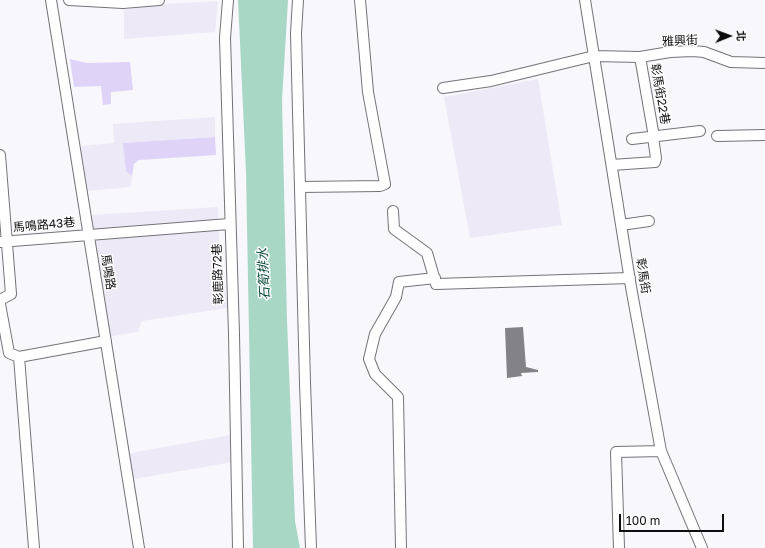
<!DOCTYPE html>
<html>
<head>
<meta charset="utf-8">
<style>
	body { margin:0 }
	#map { position:relative; width:765px; height:548px; overflow:hidden; background:#f8f7fc; font-family:"Golos Text","Noto Sans TC",sans-serif }
	canvas { display:block }
	.north { position:absolute; left:709px; top:16px; width:40px; height:40px; -webkit-text-stroke:3px #fff; paint-order:stroke; rotate:89deg; font-size:11px; font-weight:700; line-height:16px; text-align:center; color:#0e0e0f }
	.north::after { content:''; display:block; margin:auto; width:14px; height:18px; background:#0e0e0f; clip-path:polygon(50% 0,100% 100%,50% 72%,0 100%) }
	.scale { position:absolute; left:619px; top:514px; width:105px; height:18px; box-sizing:border-box; border:2px solid #0e0e0f; border-top:0; padding-left:5px; font-size:12px; line-height:14px; white-space:nowrap; color:#0e0e0f; -webkit-text-stroke:3px #fff; paint-order:stroke }
</style>
</head>
<body>
<div id="map">
<canvas width="765" height="548"></canvas>
<div class="north">北</div>
<div class="scale">100 m</div>
</div>
<script>
const ctx = document.querySelector('canvas').getContext('2d');
ctx.lineJoin = 'round';
function paint(path, color) { ctx.fillStyle = color; ctx.fill(path, 'evenodd'); }
const toPath = rows => new Path2D(rows.map(r => 'M' + r).join(''));
function trace(path, color, width, dash) { ctx.strokeStyle = color; ctx.lineWidth = width; ctx.lineCap = dash ? 'butt' : 'round'; ctx.setLineDash(dash || []); ctx.stroke(path); }
function write(font, color, halo, rows, align = 'center') {
  ctx.font = font + ' "Golos Text","Noto Sans TC",sans-serif'; ctx.lineWidth = 3; ctx.setLineDash([]); ctx.textBaseline = 'middle'; ctx.strokeStyle = halo; ctx.fillStyle = color; for (const [text, x, y, turn = 0] of rows) {
    ctx.save(); ctx.translate(x, y); ctx.rotate((+turn || 0) * Math.PI / 180); ctx.textAlign = isNaN(turn) ? turn : align; if (halo) ctx.strokeText(text, 0, 0); ctx.fillText(text, 0, 0); ctx.restore();
  }
}
paint(toPath([
	[218,1,215,32,124,39,124,10,148,5],
	[538,79,562,225,470,238,444,97],
	[215,117,215,137,124,143,126,171,132,176,131,187,87,191,81,146,114,143,113,124],
	[218,207,219,241,228,308,142,321,138,332,107,337,90,215],
	[231,435,233,462,128,480,125,454]
]), '#ede9f6');
paint(toPath([
	[70,59,87,63,130,62,133,90,111,92,111,104,103,105,101,86,74,87],
	[215,137,216,155,139,160,134,164,132,176,126,171,123,143]
]), '#e0d3f8');
paint(toPath([
	[238,0,288,0,282,100,287,320,295,521,300,548,253,548,246,172]
]), '#a9d7c6');
paint(toPath([
	[523,327,526,367,538,370,538,372,521,373,522,376,507,378,505,328]
]), '#838287');
const minor = toPath([
	[51,0,139,548],
	[69,0,123,3,159,0],
	[228,0,225,38,234,334,238,548],
	[298,0,296,33,305,383,311,548],
	[585,0,631,287,661,451,702,548],
	[640,57,654,137],
	[443,88,491,81,594,56,640,57,670,52,693,51,704,52,731,62,765,63],
	[717,136,765,135],
	[632,139,700,131],
	[0,155,11,294,0,300],
	[612,165,655,162,656,158,653,137],
	[300,187,380,186,385,184,368,92,360,0],
	[393,211,394,229,427,253,436,284,630,278],
	[621,225,649,221],
	[0,242,229,224],
	[0,304,9,353,19,357,34,548],
	[19,357,106,341],
	[401,548,398,397,375,374,369,359,375,334,396,297,399,282,435,278],
	[619,548,616,452,661,451]
]);
trace(minor, '#747277', 12);
trace(minor, '#fff', 10);
write('12px', '#0e0e0f', '#fff', [
	["雅興街",680,41,-3],
	["彰馬街22巷",660,94,80],
	["馬鳴路43巷",44,225,-5],
	["馬鳴路",108,272,81],
	["彰鹿路72巷",218,274,-92],
	["彰馬街",643,276,81]
]);
write('italic 13px', '#034536', '#fff', [
	["石筍排水",264,274,-93]
]);
</script>
</body>
</html>
